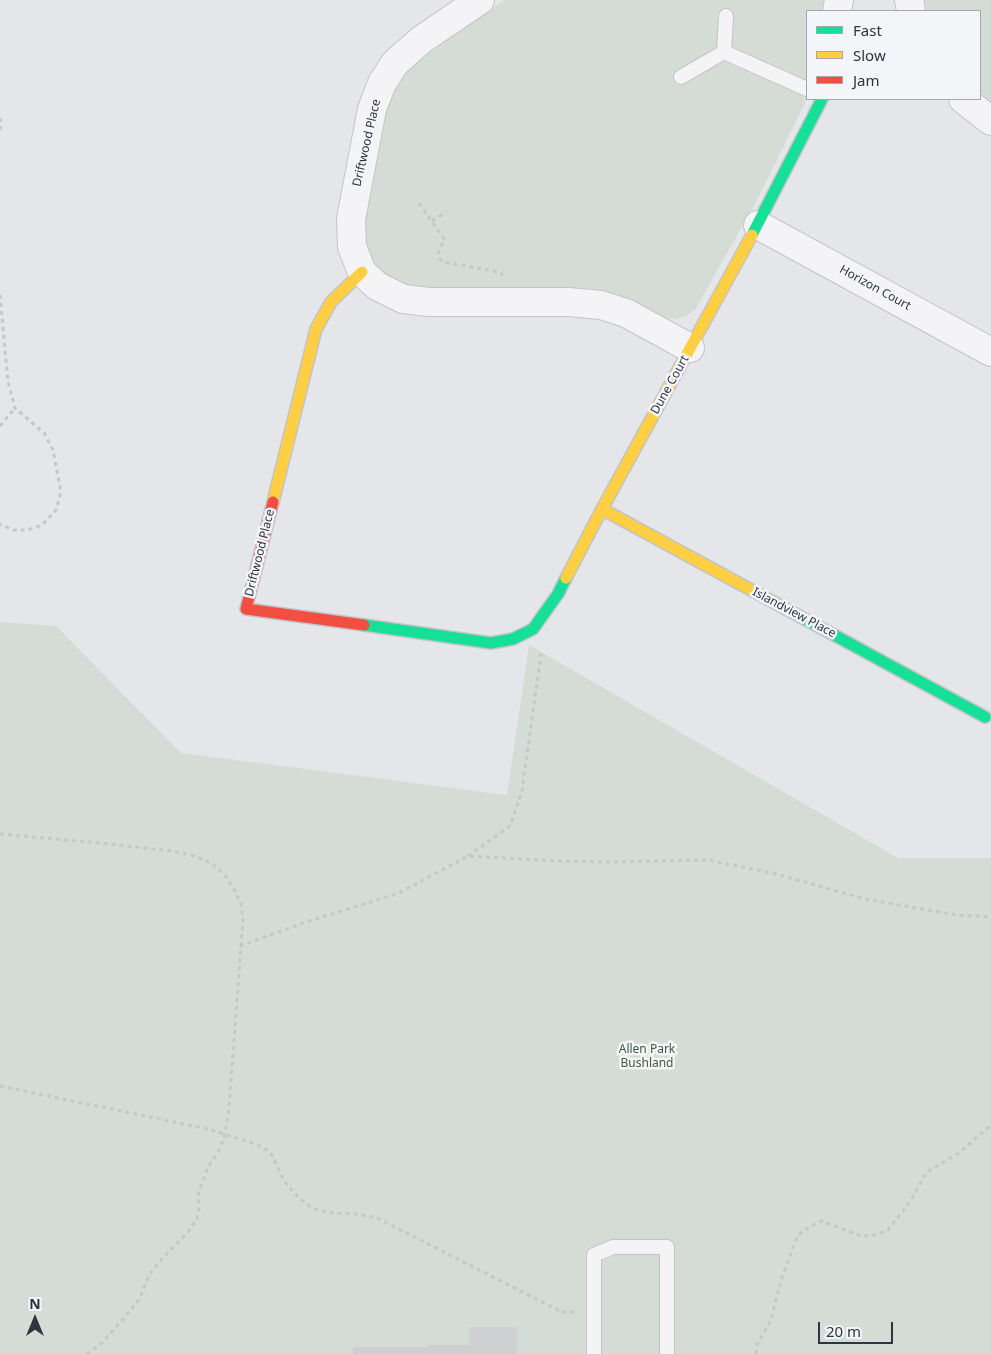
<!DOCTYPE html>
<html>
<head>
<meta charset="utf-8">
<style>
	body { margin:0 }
	#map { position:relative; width:991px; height:1354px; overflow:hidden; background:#e4e6e9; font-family:"Noto Sans",sans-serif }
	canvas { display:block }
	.legend { position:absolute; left:806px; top:10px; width:175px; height:90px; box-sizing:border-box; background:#f3f5f8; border:1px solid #a3a8af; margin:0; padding:6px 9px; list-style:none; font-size:15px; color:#2c3541 }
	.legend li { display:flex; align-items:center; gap:10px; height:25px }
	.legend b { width:25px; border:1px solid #a3a8af }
	.north { position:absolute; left:10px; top:1294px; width:50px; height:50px; -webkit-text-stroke:4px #f3f5f8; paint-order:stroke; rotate:0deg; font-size:14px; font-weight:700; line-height:20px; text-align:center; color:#2c3541 }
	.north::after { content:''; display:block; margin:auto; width:18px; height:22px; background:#2c3541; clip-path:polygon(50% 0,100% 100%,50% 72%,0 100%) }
	.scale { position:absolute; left:818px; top:1322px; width:75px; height:22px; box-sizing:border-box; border:2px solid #2c3541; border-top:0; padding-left:6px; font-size:15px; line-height:18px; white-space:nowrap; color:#2c3541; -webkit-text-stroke:4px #f3f5f8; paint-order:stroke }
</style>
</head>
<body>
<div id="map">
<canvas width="991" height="1354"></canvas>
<ul class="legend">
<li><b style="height:6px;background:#16e098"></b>Fast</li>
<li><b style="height:6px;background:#ffcf43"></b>Slow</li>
<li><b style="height:6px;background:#f24e42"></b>Jam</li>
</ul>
<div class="north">N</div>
<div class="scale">20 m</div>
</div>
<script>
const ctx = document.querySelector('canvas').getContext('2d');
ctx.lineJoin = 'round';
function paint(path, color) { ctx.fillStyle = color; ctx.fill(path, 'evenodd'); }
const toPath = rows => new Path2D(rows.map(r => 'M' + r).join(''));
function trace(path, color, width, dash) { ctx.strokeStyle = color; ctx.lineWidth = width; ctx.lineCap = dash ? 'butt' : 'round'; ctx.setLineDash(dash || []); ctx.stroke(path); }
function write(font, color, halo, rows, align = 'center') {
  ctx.font = font + ' "Noto Sans",sans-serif'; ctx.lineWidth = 5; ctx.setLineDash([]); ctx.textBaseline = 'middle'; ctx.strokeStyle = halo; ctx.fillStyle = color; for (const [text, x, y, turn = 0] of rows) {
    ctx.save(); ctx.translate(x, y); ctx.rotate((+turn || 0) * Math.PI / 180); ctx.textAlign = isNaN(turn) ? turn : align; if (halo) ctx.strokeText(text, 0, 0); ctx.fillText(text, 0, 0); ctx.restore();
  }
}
paint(toPath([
	[504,0,828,0,826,11,807,11,807,96,805,103,758,198,695,310,685,316,676,319,661,318,403,285,384,276,370,260,363,236,365,206,388,95,408,68],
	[922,0,991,0,991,103,980,94,980,11,922,11],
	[0,622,56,626,181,753,507,795,529,645,898,858,991,858,991,1354,0,1354]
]), '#d5dcd5');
paint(toPath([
	[469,1327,517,1327,517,1354,353,1354,353,1347,428,1347,428,1345,469,1345]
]), '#cdcfd1');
const lane = toPath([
	[724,52,807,89],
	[681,77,724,52,726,16],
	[594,1354,594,1255,613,1247,667,1247,667,1354]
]);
const street = toPath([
	[480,0,421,40,395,63,382,83,372,109,351,219,352,247,362,272,377,286,403,299,429,302,568,302,601,305,626,313,690,348],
	[909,0,911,11],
	[837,11,839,0],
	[963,99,991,121],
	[758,225,991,352]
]);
const fast = toPath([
	[752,235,822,99],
	[788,610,985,717],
	[364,625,491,643,513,639,533,629,558,594,566,578]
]);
const slow = toPath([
	[273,502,316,329,331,302,362,272],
	[602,509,788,610],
	[566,578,602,509,752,235]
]);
const jam = toPath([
	[273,502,246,609,364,625]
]);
trace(lane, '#c2c4c7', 16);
trace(street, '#c2c4c7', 30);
trace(fast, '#c2c4c7', 14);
trace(slow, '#c2c4c7', 14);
trace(jam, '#c2c4c7', 14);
trace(toPath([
	[0,118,1,122,0,131],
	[419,203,444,239,438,254,440,259,444,262,494,271,503,275],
	[432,221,446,212],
	[0,295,8,382,15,408,44,433,53,450,61,492,56,510,42,525,28,530,13,530,0,524],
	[0,426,15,408],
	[0,834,110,844,172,851,195,856,211,863,224,874,234,889,241,904,243,920,229,1108,224,1139,217,1154,208,1167,199,1191,198,1198,199,1209,197,1218,189,1231,159,1262,148,1277,140,1298,125,1317,102,1343,87,1354],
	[468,856,510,826,522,791,541,654],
	[240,946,306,922,399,893,468,856,559,861,609,862,708,860,776,874,865,899,957,915,991,917],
	[0,1086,208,1129,258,1145,267,1150,272,1155,284,1181,294,1193,306,1204,318,1210,333,1213,356,1214,377,1218,562,1312,576,1312],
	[756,1354,757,1345,770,1322,783,1274,798,1235,809,1227,822,1221,861,1236,876,1235,888,1230,909,1203,927,1172,959,1153,991,1125]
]), '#c5c7c9', 3, [4, 4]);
trace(lane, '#f4f4f6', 14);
trace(street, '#f4f4f6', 28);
trace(fast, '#16e098', 11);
trace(slow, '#ffcf43', 11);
trace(jam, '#f24e42', 11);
write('12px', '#2c3541', '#f3f5f8', [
	["Driftwood Place",367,143,-77],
	["Horizon Court",875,288,29],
	["Dune Court",670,385,-61],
	["Driftwood Place",260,553,-76],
	["Islandview Place",794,613,28]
]);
write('12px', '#425c3a', '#f3f5f8', [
	["Allen Park",647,1050],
	["Bushland",647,1064]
]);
</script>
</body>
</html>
